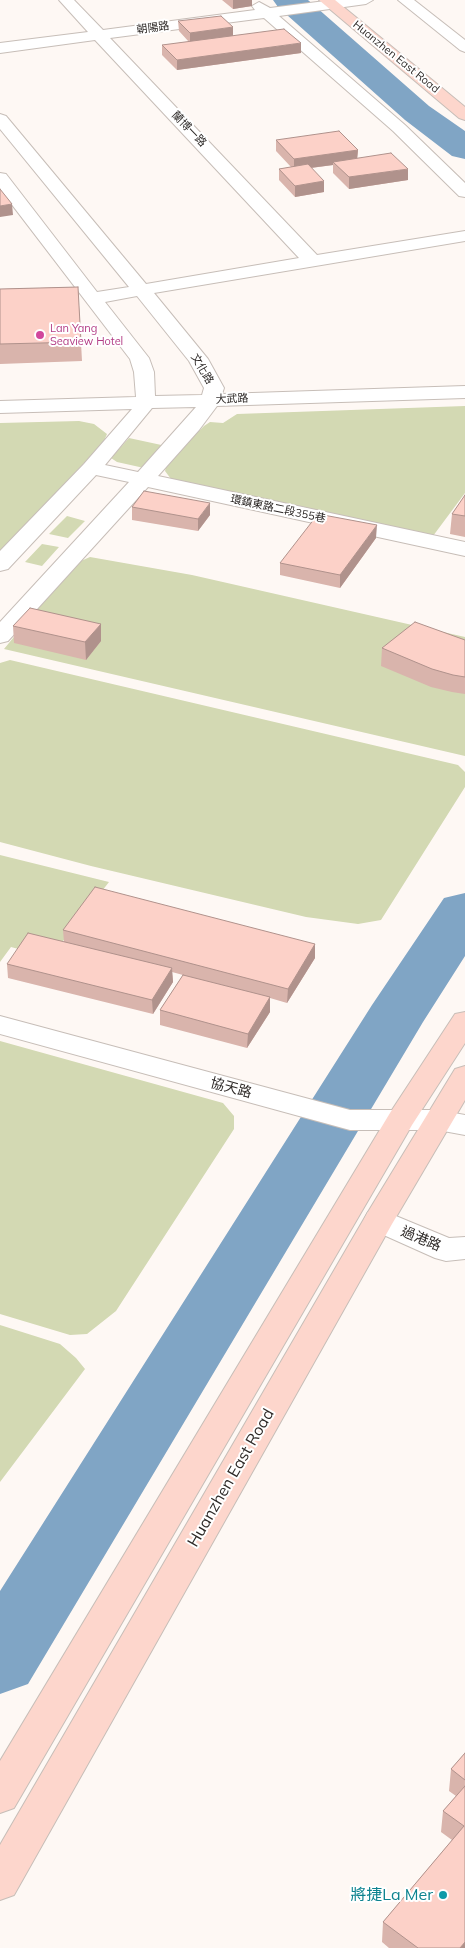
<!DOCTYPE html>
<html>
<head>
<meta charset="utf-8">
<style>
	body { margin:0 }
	canvas { display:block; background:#fef8f4 }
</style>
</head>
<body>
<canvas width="465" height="1948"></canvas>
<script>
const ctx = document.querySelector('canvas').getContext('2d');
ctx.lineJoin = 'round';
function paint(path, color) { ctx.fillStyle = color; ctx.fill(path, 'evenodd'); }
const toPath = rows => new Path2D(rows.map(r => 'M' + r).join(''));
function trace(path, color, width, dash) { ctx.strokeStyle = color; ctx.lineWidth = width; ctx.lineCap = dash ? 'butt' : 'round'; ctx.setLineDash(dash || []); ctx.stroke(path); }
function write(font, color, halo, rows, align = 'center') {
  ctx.font = font + ' Mulish,"Noto Sans TC",sans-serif'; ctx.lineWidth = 4; ctx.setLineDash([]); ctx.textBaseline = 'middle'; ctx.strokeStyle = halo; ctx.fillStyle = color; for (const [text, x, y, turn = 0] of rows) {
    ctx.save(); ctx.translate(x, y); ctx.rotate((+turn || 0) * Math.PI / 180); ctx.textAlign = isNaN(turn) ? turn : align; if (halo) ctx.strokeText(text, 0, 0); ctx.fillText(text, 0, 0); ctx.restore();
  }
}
paint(toPath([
	[465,406,465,493,433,536,171,479,165,471,167,463,204,426,210,422,223,423,237,414],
	[79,421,94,424,107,434,103,443,0,552,0,423],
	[129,438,166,446,144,468,117,462,111,458],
	[67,516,85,521,68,538,49,534],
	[42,544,59,547,42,566,25,562],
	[90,557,192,575,465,637,465,756,4,649,74,564],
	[10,660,458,765,465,772,465,787,381,920,358,924,306,917,91,866,0,842,0,663],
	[0,855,109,882,56,950,22,950,11,947,0,962],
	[0,1041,223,1103,234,1116,234,1129,116,1311,87,1334,70,1335,0,1314],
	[0,1325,60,1344,76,1358,85,1369,0,1482]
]), '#d3d9b3');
paint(toPath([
	[273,0,308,0,429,106,465,131,465,159,452,156,405,120,278,7,273,0],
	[465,893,465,956,423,1022,28,1684,0,1694,0,1591,372,1005,444,898,465,893]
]), '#80a5c5');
const street = toPath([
	[59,0,74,0,103,30,255,10,252,6,259,2,270,8,333,0,373,0,366,4,279,16,405,125,465,183,465,197,459,196,393,131,264,18,110,38,317,255,465,231,465,241,154,293,208,359,224,388,222,394,465,386,465,398,217,406,199,430,158,476,465,542,465,556,148,487,8,641,0,643,0,622,129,482,96,475,8,569,0,571,0,551,84,464,132,409,0,413,0,401,136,397,134,372,130,359,0,189,0,173,6,174,97,292,129,287,0,129,0,114,6,116,146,284,299,258,95,40,0,53,0,43,88,32,59,0],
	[137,296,189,361,204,388,202,395,155,396,154,372,149,358,105,302,137,296],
	[196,407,138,472,105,465,152,408,196,407],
	[398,0,414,0,465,40,465,52,460,50,398,0],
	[0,1016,350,1110,438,1110,465,1115,465,1135,438,1130,350,1130,0,1034,0,1016],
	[379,1209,449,1238,465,1237,465,1259,446,1261,435,1258,368,1228,364,1220,368,1212,379,1209]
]);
const secondary = toPath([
	[319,0,335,0,465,107,465,120,459,118,319,0],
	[465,1012,465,1043,412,1125,14,1808,0,1813,0,1761,390,1113,455,1014,465,1012],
	[465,1066,465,1100,392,1224,14,1895,0,1900,0,1845,368,1212,455,1069,465,1066]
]);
trace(street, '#c7beb8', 2);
trace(secondary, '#c7beb8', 2);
paint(street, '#fff');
paint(secondary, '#fdd6cc');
paint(toPath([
	[222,0,252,0,252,6,233,9],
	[178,21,233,36,301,53,177,70,162,55,162,45,189,42,179,31],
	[276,140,358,150,357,158,408,180,349,189,333,173,333,165,311,168,324,192,295,197,279,180,279,169,291,167,276,151],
	[78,287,82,361,0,364,0,289],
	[465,495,465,537,450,534,452,514],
	[132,507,210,515,198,531,132,520],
	[376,538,340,588,280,575,280,563],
	[101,624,101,641,86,660,14,643,13,626],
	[465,640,465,694,452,692,431,687,381,666,382,648],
	[63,930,315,944,315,958,287,1003,270,998,270,1012,247,1048,160,1025,160,1010,183,975,172,972,173,982,153,1014,8,978,7,964,64,942],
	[465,1753,465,1948,389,1948,382,1942,383,1922,452,1840,441,1832,443,1811,456,1796,449,1791,451,1769]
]), '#d9b4ac');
paint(toPath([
	[233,0,252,0,252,6,233,9],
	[233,27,233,38,190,43,190,33],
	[301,43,301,53,177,70,177,60],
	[358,150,357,161,333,162,333,165,294,170,294,159],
	[408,169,408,180,349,189,349,177],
	[324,181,324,192,295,197,295,186],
	[12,204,13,215,0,217,0,206],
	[210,503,210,515,198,531,198,519],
	[377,525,376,538,340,588,340,575],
	[101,624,101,641,86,660,85,642],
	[315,944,315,958,287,1003,288,989],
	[172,968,173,982,153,1014,152,1000],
	[270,997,270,1012,247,1048,248,1034],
	[465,1942,465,1948,460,1948]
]), '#b0928c');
const building = toPath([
	[221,16,233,27,190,33,178,21,221,16],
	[284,29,301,43,177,60,162,45,284,29],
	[339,131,358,150,294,159,276,140,339,131],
	[391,153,408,169,349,177,333,162,391,153],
	[308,164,324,181,295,186,279,169,308,164],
	[0,189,12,204,0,206,0,189],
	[78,287,81,342,0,344,0,289,78,287],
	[144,491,210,503,198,519,132,507,144,491],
	[465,495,465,516,452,514,465,495],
	[318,514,377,525,340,575,280,563,318,514],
	[30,608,101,624,85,642,13,626,30,608],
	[415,622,465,640,465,677,453,675,432,669,382,648,415,622],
	[95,887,315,944,288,989,63,930,95,887],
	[28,933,172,968,152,1000,7,964,28,933],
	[183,975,270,997,248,1034,160,1010,183,975],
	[465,1753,465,1780,451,1769,465,1753],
	[465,1786,465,1942,460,1948,418,1948,383,1922,464,1826,443,1811,465,1786]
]);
paint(building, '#fcd1c8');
trace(building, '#b0928c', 1);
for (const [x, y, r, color] of [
	[40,335,5,"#d1479c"],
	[443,1895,5,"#0f9aa8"]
]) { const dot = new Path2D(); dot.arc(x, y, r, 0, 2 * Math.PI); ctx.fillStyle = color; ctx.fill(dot); trace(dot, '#fff', 2); }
write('11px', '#2d2927', '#fff', [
	["朝陽路",153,28,-7],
	["Huanzhen East Road",396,57,39],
	["蘭博一路",189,129,46],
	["文化路",202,369,59],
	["大武路",232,399,-2],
	["環鎮東路二段355巷",278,509,12]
]);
write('11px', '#b23c85', '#fff', [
	["Lan Yang",50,329],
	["Seaview Hotel",50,342]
], 'left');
write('14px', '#2d2927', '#fff', [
	["協天路",231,1088,15],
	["過港路",421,1239,23]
]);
write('16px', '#2d2927', '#fff', [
	["Huanzhen East Road",231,1478,-60]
]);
write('16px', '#0d838f', '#fff', [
	["將捷La Mer",433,1895]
], 'right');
</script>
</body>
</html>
